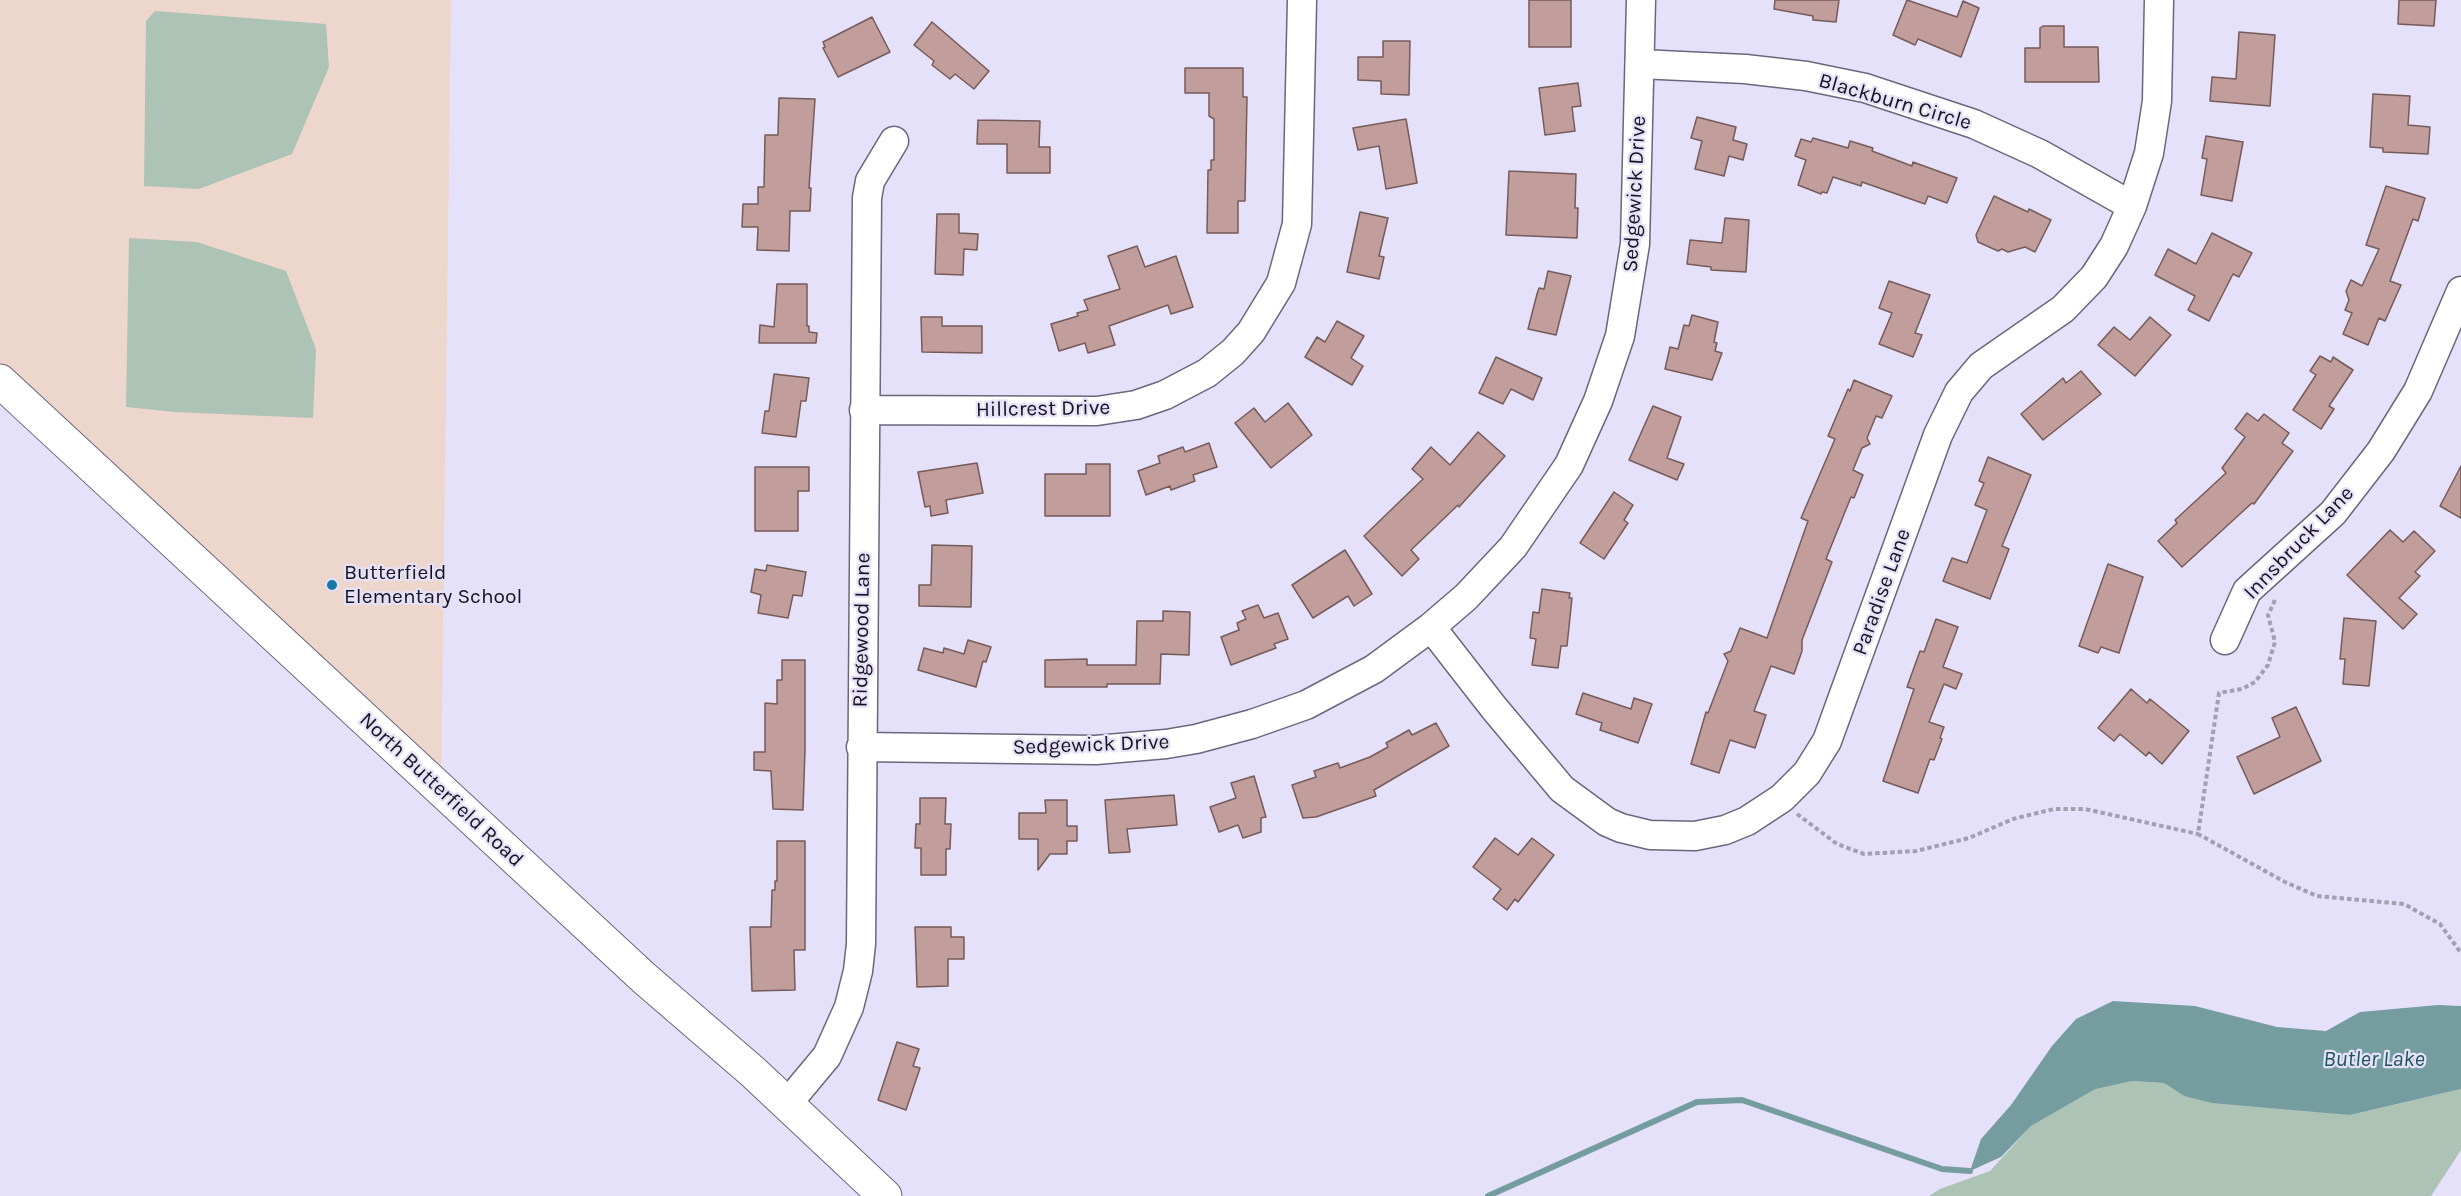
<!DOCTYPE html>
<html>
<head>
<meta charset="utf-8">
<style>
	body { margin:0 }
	canvas { display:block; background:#e6e1fa }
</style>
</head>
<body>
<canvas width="2461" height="1196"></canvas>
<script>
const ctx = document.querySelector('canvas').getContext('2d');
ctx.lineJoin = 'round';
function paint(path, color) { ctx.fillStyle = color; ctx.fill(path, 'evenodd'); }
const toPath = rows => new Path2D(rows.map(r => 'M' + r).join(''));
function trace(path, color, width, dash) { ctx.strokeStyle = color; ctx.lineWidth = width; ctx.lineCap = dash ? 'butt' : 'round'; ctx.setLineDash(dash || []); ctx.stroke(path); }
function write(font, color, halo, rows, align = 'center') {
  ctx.font = font + ' Karla,sans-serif'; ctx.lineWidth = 4.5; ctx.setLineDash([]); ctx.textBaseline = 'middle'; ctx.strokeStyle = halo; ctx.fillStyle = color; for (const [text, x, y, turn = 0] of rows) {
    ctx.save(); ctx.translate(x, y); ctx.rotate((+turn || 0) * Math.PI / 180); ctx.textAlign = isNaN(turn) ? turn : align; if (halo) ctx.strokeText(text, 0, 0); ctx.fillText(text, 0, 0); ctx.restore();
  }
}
paint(toPath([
	[0,0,451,0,441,790,0,381]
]), '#edd6cc');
paint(toPath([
	[155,11,326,24,329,67,292,154,199,189,144,186,146,21],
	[129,238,197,242,286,271,316,349,313,418,175,412,126,407],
	[2132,1081,2164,1083,2184,1096,2350,1115,2461,1089,2461,1150,2431,1196,1929,1196,1940,1189,1990,1171,2031,1126,2095,1088]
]), '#adc3b5');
paint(toPath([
	[2113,1001,2195,1006,2277,1027,2326,1031,2360,1012,2438,1005,2461,1006,2461,1089,2350,1115,2212,1103,2184,1096,2164,1083,2132,1081,2095,1089,2031,1126,2001,1157,1970,1171,1981,1139,2011,1105,2052,1046,2076,1019]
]), '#759da0');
trace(toPath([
	[1488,1196,1697,1102,1742,1100,1942,1169,1970,1171]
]), '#759da0', 6);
const building = toPath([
	[1529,0,1571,0,1571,47,1529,47,1529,0],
	[1775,0,1839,0,1836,22,1813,20,1813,16,1774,9,1775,0],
	[1907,0,1957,17,1963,1,1979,8,1961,57,1918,39,1915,45,1893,35,1907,0],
	[2399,0,2436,0,2434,26,2398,24,2399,0],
	[872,17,890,52,838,77,823,48,825,47,823,42,872,17],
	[932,22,989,71,974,89,955,74,950,79,932,65,934,61,914,45,932,22],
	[2043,26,2064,26,2064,47,2098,47,2099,82,2025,82,2025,48,2040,48,2040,28,2043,26],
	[2239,32,2275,35,2270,106,2210,101,2212,77,2236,79,2239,32],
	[1383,41,1410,41,1409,95,1381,94,1381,81,1358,80,1358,57,1383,57,1383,41],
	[1185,68,1243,68,1243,97,1247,97,1245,201,1238,201,1238,233,1207,233,1208,170,1211,170,1211,160,1214,160,1214,119,1209,116,1209,93,1185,93,1185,68],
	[1578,83,1581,106,1572,107,1575,131,1545,135,1539,88,1578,83],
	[2373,94,2410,96,2408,125,2430,127,2428,154,2383,152,2383,148,2370,147,2373,94],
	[779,98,815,99,809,188,811,188,810,211,790,211,789,251,757,250,758,227,742,227,743,204,758,204,758,187,764,187,765,135,778,135,779,98],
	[1697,117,1736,127,1733,140,1747,144,1743,160,1729,156,1724,176,1695,169,1702,141,1691,138,1697,117],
	[1406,119,1417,183,1386,189,1379,146,1358,150,1353,128,1406,119],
	[978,120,1040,121,1039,147,1050,147,1050,173,1007,173,1007,144,977,144,978,120],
	[2206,136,2243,142,2232,201,2201,195,2207,159,2202,158,2206,136],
	[1813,138,1848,148,1850,141,1873,148,1872,151,1912,166,1913,162,1957,178,1947,203,1928,196,1925,204,1862,182,1861,186,1833,177,1827,193,1822,192,1821,194,1798,185,1806,160,1795,156,1801,139,1811,142,1813,138],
	[1509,171,1576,174,1575,208,1578,208,1577,238,1506,235,1509,171],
	[2386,186,2425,198,2418,221,2413,219,2390,281,2401,285,2385,321,2379,318,2368,345,2343,334,2352,313,2345,310,2349,300,2346,291,2351,280,2362,286,2379,249,2366,245,2386,186],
	[1994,196,2028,212,2029,209,2051,220,2035,252,2025,247,2008,252,2002,249,1998,251,1978,242,1976,235,1994,196],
	[1360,212,1388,218,1379,256,1384,257,1379,279,1347,272,1360,212],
	[937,214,959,214,959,233,978,234,977,250,964,249,963,275,935,274,937,214],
	[1725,218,1749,220,1746,272,1711,270,1711,267,1687,264,1690,240,1722,243,1725,218],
	[2212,233,2252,253,2239,277,2233,274,2209,321,2188,310,2195,296,2155,275,2168,249,2196,264,2212,233],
	[1137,246,1145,267,1176,256,1193,307,1171,314,1168,305,1109,326,1115,345,1088,353,1085,343,1059,351,1051,324,1078,316,1077,313,1088,310,1084,300,1120,289,1108,256,1137,246],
	[1548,271,1571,276,1556,335,1528,329,1537,294,1539,288,1544,289,1548,271],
	[1889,281,1930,295,1915,333,1922,335,1913,357,1879,344,1892,313,1879,308,1889,281],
	[777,284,807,284,807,326,809,326,809,332,817,333,816,343,759,343,760,325,774,327,777,284],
	[1692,315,1718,322,1714,342,1717,343,1715,351,1722,353,1712,380,1665,369,1670,347,1678,349,1684,325,1689,326,1692,315],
	[921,317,942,317,942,326,982,326,982,353,922,352,921,317],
	[2150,317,2171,335,2135,376,2098,345,2114,327,2130,340,2150,317],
	[1337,321,1364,336,1351,358,1363,366,1352,385,1305,357,1317,337,1325,342,1337,321],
	[2320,356,2331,362,2333,357,2353,370,2329,406,2334,409,2321,429,2293,410,2316,375,2310,371,2320,356],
	[1496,357,1542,378,1533,400,1511,389,1503,404,1479,393,1496,357],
	[2081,371,2101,394,2043,440,2021,414,2063,378,2066,383,2081,371],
	[774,374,809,378,806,401,801,401,796,437,762,433,765,411,769,411,774,374],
	[1854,380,1892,396,1882,418,1876,416,1867,438,1870,444,1862,448,1853,470,1863,475,1854,498,1851,497,1826,559,1832,562,1802,640,1802,651,1794,674,1771,666,1754,711,1766,715,1755,748,1730,740,1719,773,1691,764,1706,712,1708,713,1728,661,1724,654,1731,651,1740,628,1767,638,1808,521,1801,518,1835,439,1828,436,1848,389,1850,391,1854,380],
	[1288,403,1312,435,1271,468,1235,423,1254,408,1265,422,1288,403],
	[1653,406,1681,417,1667,458,1684,464,1677,480,1629,460,1653,406],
	[2247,413,2258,421,2264,414,2289,433,2282,443,2293,451,2254,504,2252,503,2182,567,2158,541,2177,523,2175,520,2226,473,2222,468,2245,437,2235,429,2247,413],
	[1478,432,1505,456,1459,507,1458,505,1411,550,1419,559,1402,576,1364,536,1423,479,1412,469,1431,447,1450,465,1478,432],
	[1209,443,1217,467,1193,475,1195,481,1171,490,1170,486,1146,495,1138,471,1160,463,1158,456,1183,447,1185,452,1209,443],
	[1988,457,2031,475,2002,546,2009,549,1990,599,1943,581,1952,558,1967,563,1987,510,1975,505,1984,483,1979,481,1988,457],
	[977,463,983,493,946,500,948,513,931,516,930,506,925,507,918,472,977,463],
	[1086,464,1110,464,1110,516,1045,516,1045,474,1086,474,1086,464],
	[2461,466,2461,518,2440,506,2461,466],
	[755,467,809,467,809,491,798,491,798,531,755,531,755,467],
	[1614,492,1633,505,1624,520,1628,523,1604,559,1580,543,1614,492],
	[2390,530,2403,542,2414,531,2435,551,2415,572,2420,576,2399,598,2417,614,2403,629,2347,575,2390,530],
	[932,545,972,546,971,607,919,606,919,585,931,585,932,545],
	[1345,550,1372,594,1354,606,1348,596,1313,618,1292,585,1345,550],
	[2108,564,2143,577,2119,653,2101,647,2098,653,2079,646,2108,564],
	[767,565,806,572,802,596,793,595,788,618,758,613,761,595,751,592,755,569,766,571,767,565],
	[1542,589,1570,593,1569,598,1572,598,1567,646,1561,646,1558,668,1532,665,1536,639,1530,638,1533,612,1539,613,1542,589],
	[1258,605,1264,618,1278,613,1288,639,1274,644,1276,648,1231,665,1221,637,1239,630,1237,623,1246,619,1242,611,1258,605],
	[1163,611,1190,612,1189,655,1161,654,1160,684,1107,684,1107,687,1045,687,1045,660,1087,659,1087,665,1136,665,1137,621,1163,621,1163,611],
	[2344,618,2376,621,2369,686,2343,684,2345,659,2340,659,2344,618],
	[1936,619,1958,627,1943,667,1962,674,1956,689,1944,684,1929,722,1944,727,1940,738,1942,739,1934,760,1930,759,1918,793,1883,781,1914,689,1907,687,1920,651,1924,652,1936,619],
	[968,640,991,647,986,662,983,661,976,687,918,670,924,648,943,653,944,648,964,654,968,640],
	[782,660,805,660,805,750,803,810,773,809,771,771,754,770,754,752,765,752,765,703,777,704,777,680,782,680,782,660],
	[2131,689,2147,703,2150,699,2189,731,2162,764,2149,752,2146,756,2120,734,2114,741,2098,728,2131,689],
	[1583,693,1631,709,1634,698,1652,704,1638,743,1600,730,1602,723,1576,714,1583,693],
	[2296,707,2321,761,2254,794,2237,757,2280,737,2272,718,2296,707],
	[1436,723,1449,746,1374,790,1376,796,1316,817,1303,818,1292,785,1316,777,1314,771,1338,763,1340,768,1370,757,1388,747,1386,743,1409,730,1412,735,1436,723],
	[1254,776,1266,817,1261,818,1261,832,1243,838,1238,825,1219,832,1210,807,1236,798,1231,783,1254,776],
	[1174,795,1177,825,1127,829,1130,852,1109,853,1105,800,1174,795],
	[920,798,946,798,945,824,951,824,950,849,946,849,946,875,921,875,921,848,915,848,916,824,920,824,920,798],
	[1045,800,1067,800,1067,826,1077,826,1077,841,1067,841,1067,854,1050,854,1038,870,1038,839,1019,839,1019,813,1046,813,1045,800],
	[1495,838,1518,855,1532,838,1554,855,1518,902,1515,899,1507,910,1493,899,1501,889,1473,867,1495,838],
	[777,841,805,841,805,950,794,950,795,990,752,991,750,927,771,927,772,890,775,890,775,881,777,881,777,841],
	[915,927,951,927,951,937,964,937,964,959,948,959,948,986,917,987,915,927],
	[897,1042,919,1049,913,1066,920,1068,906,1110,878,1100,897,1042]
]);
paint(building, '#c19d9b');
trace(building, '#755b5a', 1.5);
const minor = toPath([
	[1640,64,1745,69,1806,76,1865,88,1974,124,2040,154,2132,206],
	[864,410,1097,411,1136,405,1165,395,1207,373,1233,352,1251,332,1281,283,1297,224,1302,0],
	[1431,627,1494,708,1562,789,1607,822,1621,828,1650,835,1695,836,1725,830,1747,821,1782,798,1807,773,1827,741,1938,435,1959,392,1981,366,2063,309,2094,277,2114,246,2132,206,2149,153,2157,101,2159,0],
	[2225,640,2247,591,2333,513,2381,451,2418,391,2461,291],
	[861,747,1096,750,1166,744,1196,739,1252,724,1306,705,1374,669,1431,627,1466,597,1513,547,1569,465,1598,401,1620,336,1635,244,1641,0],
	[787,1104,827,1056,849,1007,858,971,861,944,867,198,870,181,894,141]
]);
const major = toPath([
	[0,381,644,978,753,1072,885,1196]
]);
trace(minor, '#6b667c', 31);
trace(major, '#6b667c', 35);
trace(toPath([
	[2275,600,2268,615,2275,642,2268,665,2255,682,2242,689,2219,693,2198,834,2285,882,2317,896,2404,904,2440,924,2461,953],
	[1797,814,1837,844,1864,854,1916,851,1969,838,2013,819,2054,809,2085,809,2198,834]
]), '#a39fb2', 4, [4.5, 3]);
trace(minor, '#fff', 28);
trace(major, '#fff', 33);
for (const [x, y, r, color] of [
	[332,585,6,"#1479a5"]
]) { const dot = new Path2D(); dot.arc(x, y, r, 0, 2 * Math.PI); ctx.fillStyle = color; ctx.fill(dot); trace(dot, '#e6e1fa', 2); }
write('21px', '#15131b', '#e6e1fa', [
	["Blackburn Circle",1895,102,16],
	["Sedgewick Drive",1635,194,-87],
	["Hillcrest Drive",1043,409,-1],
	["Innsbruck Lane",2299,543,-46],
	["Paradise Lane",1882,592,-70],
	["Ridgewood Lane",862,630,-89],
	["Sedgewick Drive",1091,745,-2],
	["North Butterfield Road",441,790,43]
]);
write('21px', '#15131b', '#e6e1fa', [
	["Butterfield",344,573],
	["Elementary School",344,597]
], 'left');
write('italic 22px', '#1c5559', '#e6e1fa', [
	["Butler Lake",2374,1060]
]);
</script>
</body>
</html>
